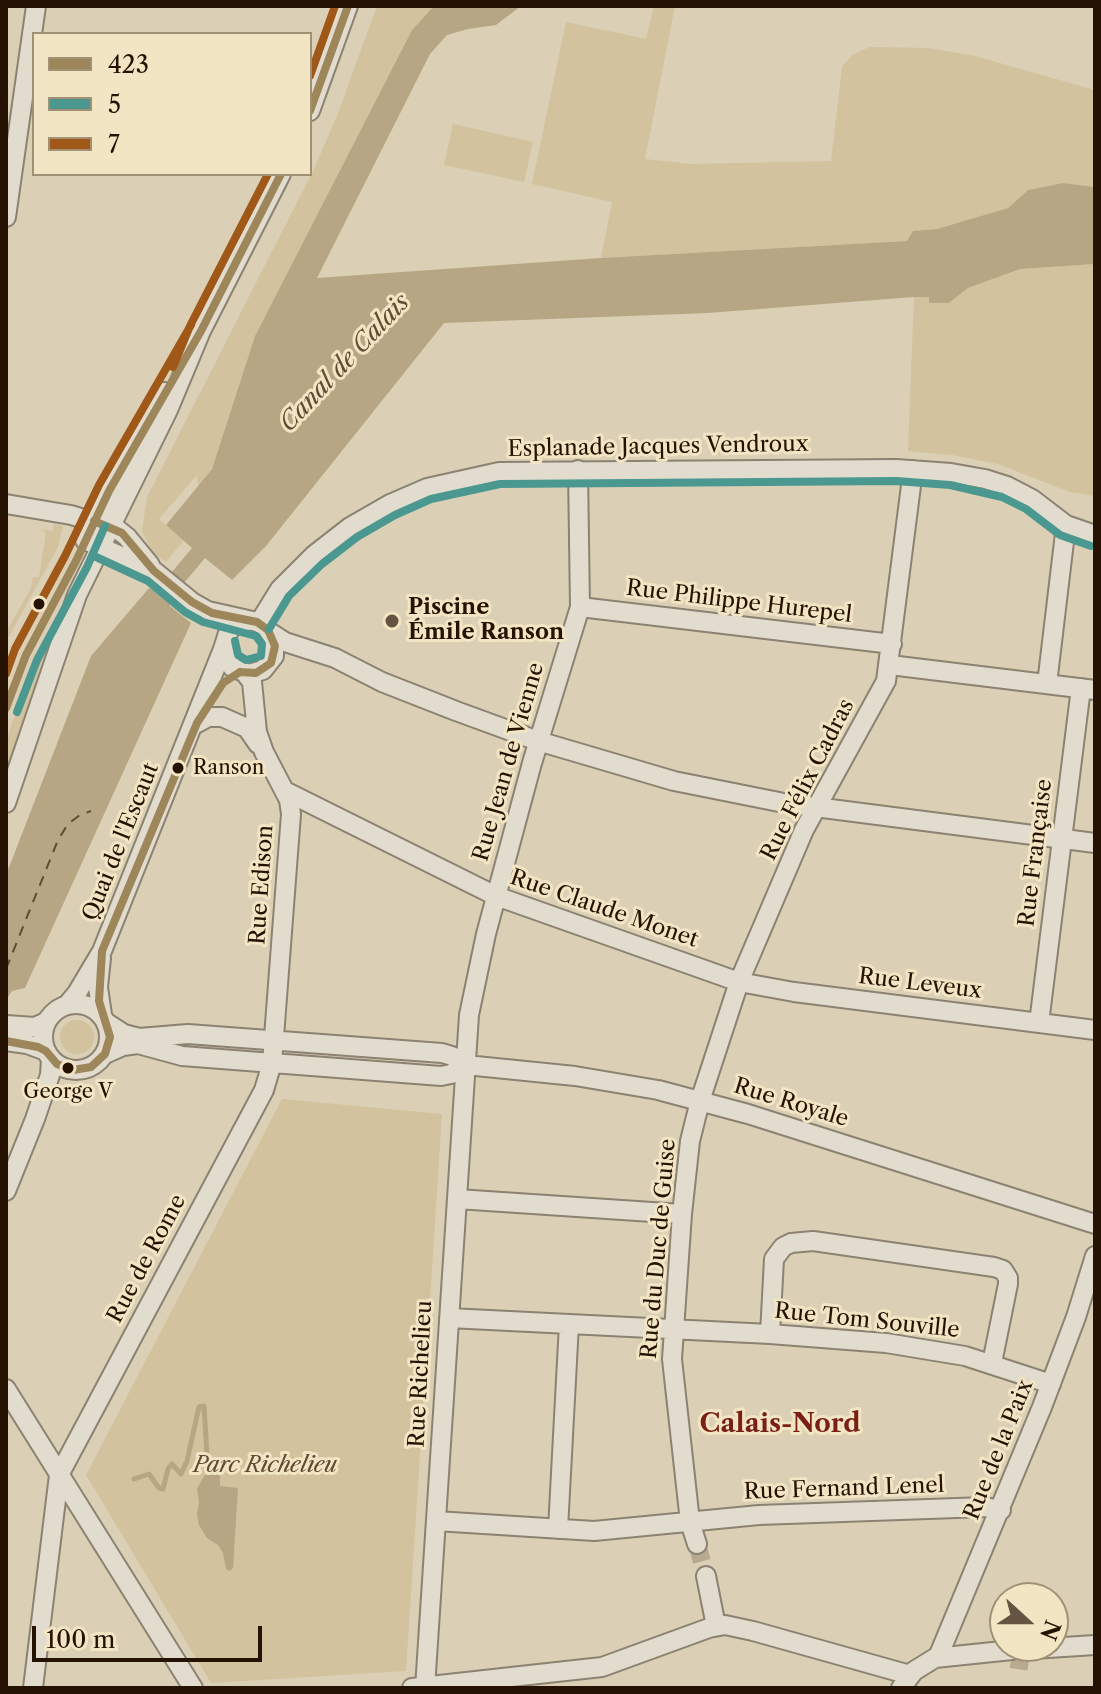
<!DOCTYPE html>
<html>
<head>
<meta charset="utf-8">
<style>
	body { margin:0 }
	#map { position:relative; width:1101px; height:1694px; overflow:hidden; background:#dbd0b5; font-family:"Libre Caslon Text",serif }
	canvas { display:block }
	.frame { position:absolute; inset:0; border:8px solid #261202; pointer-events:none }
	.legend { position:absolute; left:32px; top:32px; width:280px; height:144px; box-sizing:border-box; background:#f2e5c4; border:2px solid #a09176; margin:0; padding:10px 14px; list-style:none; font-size:24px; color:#261202 }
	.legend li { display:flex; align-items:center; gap:16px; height:40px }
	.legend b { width:40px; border:2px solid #a09176 }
	.north { position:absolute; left:989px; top:1582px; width:80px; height:80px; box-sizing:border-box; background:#f2e5c4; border:2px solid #a09176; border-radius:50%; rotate:111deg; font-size:22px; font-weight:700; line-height:32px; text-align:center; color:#261202 }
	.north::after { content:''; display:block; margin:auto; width:28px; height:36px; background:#655441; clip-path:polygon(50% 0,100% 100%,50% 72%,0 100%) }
	.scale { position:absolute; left:32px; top:1626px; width:230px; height:36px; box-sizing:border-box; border:4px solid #261202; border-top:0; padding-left:10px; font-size:24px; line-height:28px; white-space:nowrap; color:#261202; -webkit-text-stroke:6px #f2e5c4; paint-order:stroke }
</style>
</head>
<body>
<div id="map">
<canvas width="1101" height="1694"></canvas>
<div class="frame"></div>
<ul class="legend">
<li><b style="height:10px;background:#9d8659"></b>423</li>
<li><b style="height:10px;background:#4b9891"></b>5</li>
<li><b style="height:10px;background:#9f5818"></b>7</li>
</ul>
<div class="north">N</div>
<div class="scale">100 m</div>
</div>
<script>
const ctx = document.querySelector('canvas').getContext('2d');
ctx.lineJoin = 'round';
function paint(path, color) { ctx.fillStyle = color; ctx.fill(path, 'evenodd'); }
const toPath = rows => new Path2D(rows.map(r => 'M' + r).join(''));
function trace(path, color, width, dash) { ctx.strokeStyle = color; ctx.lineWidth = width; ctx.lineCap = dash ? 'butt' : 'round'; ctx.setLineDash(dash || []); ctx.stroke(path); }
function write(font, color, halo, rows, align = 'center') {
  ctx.font = font + ' "Libre Caslon Text",serif'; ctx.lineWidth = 6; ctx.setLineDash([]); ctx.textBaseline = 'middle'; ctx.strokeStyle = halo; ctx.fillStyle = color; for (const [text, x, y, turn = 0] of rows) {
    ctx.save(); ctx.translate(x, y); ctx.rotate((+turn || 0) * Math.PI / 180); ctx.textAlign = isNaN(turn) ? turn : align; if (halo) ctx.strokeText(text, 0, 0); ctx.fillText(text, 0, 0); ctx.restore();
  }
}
paint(toPath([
	[377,6,434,6,412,30,255,336,212,469,198,486,197,475,159,519,184,540,166,562,153,553,142,532,147,497,315,167,338,113],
	[654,6,675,6,645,159,691,164,831,161,842,67,852,55,870,47,929,48,975,56,1095,90,1095,187,1063,183,1028,190,1008,208,937,229,913,231,907,241,601,258,612,202,532,184,566,22,646,39],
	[453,124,533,142,524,182,444,165],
	[1095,264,1095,496,1070,492,998,464,952,455,908,451,914,297,929,297,929,302,949,303,968,288,1020,269],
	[54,524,63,526,58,547,6,642,6,632,31,588,33,577,39,577,46,533,41,529,53,531],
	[81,569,6,790,6,739,38,654],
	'60 1037a17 17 0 1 1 34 0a17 17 0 1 1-34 0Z',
	[282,1099,442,1114,406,1671,211,1683,86,1475]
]), '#d2c29d');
paint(toPath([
	[434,6,521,6,496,25,468,29,447,35,430,54,317,278,601,258,907,241,913,231,937,229,1008,208,1028,190,1063,183,1095,187,1095,264,1020,269,968,288,949,303,929,303,929,297,914,297,708,313,444,323,266,546,232,580,205,558,169,601,170,606,191,623,25,988,12,991,6,1000,6,875,91,656,149,588,156,591,192,548,166,525,212,469,255,336,412,30],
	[217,1466,220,1468,220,1486,238,1488,233,1568,230,1571,226,1569,223,1553,218,1545,207,1538,199,1525,197,1515,199,1502,197,1489,204,1476]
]), '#b7a683');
trace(toPath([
	[134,1479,149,1474,159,1488,163,1489,168,1469,172,1464,181,1474,187,1461,199,1407,204,1406,208,1472]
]), '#b7a683', 5);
trace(toPath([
	[6,969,58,840,68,824,80,815,91,811]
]), '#604c33', 2, [10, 8]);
trace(toPath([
	[697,1544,706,1576],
	[1011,1659,1032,1662]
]), '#b7aa91', 18, [18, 9]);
const minor = toPath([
	[310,111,348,6],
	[6,217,36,6],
	[164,392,109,491,85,540,154,571,192,602,208,611,257,622,266,627,274,639,274,656,263,670,249,674,232,667,223,649,229,630,237,624,247,621],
	[6,504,71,515,117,529,127,537,150,565],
	[580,607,892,644],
	[259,623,280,589,314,555,350,527,390,504,427,488,499,472,896,469,951,473,985,479,1007,486,1032,499,1066,525,1095,535],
	[271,633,285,642,335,658,382,682,456,711,538,741,674,781,784,803,1095,843],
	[890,665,1095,690],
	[1047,684,1066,525],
	[197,723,208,717,222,717,247,728,258,744],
	[285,791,496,896,739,982,794,992,1095,1030],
	[6,803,77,595,168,410,201,331,281,174],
	[101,958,98,987,102,1015],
	'43 1037a33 33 0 1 1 66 0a33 33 0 1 1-66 0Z',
	[67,1005,77,993,102,951,223,649],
	[107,1023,124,1034,139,1038,188,1034,442,1053,452,1056,466,1065],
	[1039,1023,1081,688],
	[6,1025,35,1027,46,1022],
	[6,1041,27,1044,46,1051],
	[105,1054,123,1046,138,1044,182,1056,441,1076,451,1074,466,1065],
	[466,1065,575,1076,658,1090,748,1114,1095,1224],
	[6,1191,35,1119,50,1075,51,1059],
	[457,1199,682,1214],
	[449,1318,770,1334,886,1343,965,1356,1051,1384],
	[770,1334,774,1259,783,1247,791,1243,813,1241,994,1267,1003,1270,1008,1278,1008,1284,992,1363],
	[6,1389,193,1688],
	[436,1521,594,1531,759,1515,985,1507,1001,1510],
	[558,1529,569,1324],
	[697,1544,690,1522,672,1359,682,1214,690,1141,700,1101,739,982,804,830,886,681,913,470],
	[706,1576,716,1626],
	[1033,1649,1095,1645],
	[938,1657,1042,1407,1076,1317,1095,1256],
	[33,1688,59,1475,264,1090,272,1063,291,814,289,800,264,752,257,732,252,682,245,673],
	[412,1688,602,1667,709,1628,725,1625,753,1631,910,1675],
	[425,1688,469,1015,486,934,532,763,580,607,578,470],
	[901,1688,914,1671,935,1658,1012,1650]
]);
trace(minor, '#8b8271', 22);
trace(minor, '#e2dcce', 18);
trace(toPath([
	[310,111,348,6],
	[94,521,122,533,154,571,192,602,212,613,257,622,268,630,275,646,271,663,256,673,240,672],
	[6,708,26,655,76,561,109,491,201,331,281,174],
	[6,1041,38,1047,46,1051,57,1064,73,1070,91,1067,105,1054,110,1037,99,1001,102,951,197,723,223,683,240,672]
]), '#9d8659', 8);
trace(toPath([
	[96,557,148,581,185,612,203,622,256,636,262,644,261,656,246,660,238,655,235,641],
	[269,629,289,596,322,564,357,537,395,515,431,499,500,484,896,481,950,485,1002,497,1026,509,1060,535,1091,546],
	[17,712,37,660,87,567,105,526]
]), '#4b9891', 8);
trace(toPath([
	[310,76,335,6],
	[173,367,190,326,268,174],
	[6,674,15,649,65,556,99,485,191,325]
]), '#9f5818', 8);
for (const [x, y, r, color] of [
	[39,604,7,"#261202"],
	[392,621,8,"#655441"],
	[178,768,7,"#261202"],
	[68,1068,7,"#261202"]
]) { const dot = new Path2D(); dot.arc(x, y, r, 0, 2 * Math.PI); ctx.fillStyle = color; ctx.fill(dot); trace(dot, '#f2e5c4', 3); }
write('20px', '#261202', '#f2e5c4', [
	["Ranson",193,768],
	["George V",68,1092,"center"]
], 'left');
write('22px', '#261202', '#f2e5c4', [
	["Esplanade Jacques Vendroux",658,447,-1],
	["Rue Philippe Hurepel",739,602,7],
	["Rue Jean de Vienne",509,762,-74],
	["Rue Félix Cadras",808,780,-63],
	["Quai de l'Escaut",121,842,-68],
	["Rue Française",1036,853,-83],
	["Rue Edison",262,885,-86],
	["Rue Claude Monet",604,909,19],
	["Rue Leveux",920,984,7],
	["Rue Royale",791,1103,17],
	["Rue du Duc de Guise",659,1249,-85],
	["Rue de Rome",147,1259,-62],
	["Rue Tom Souville",867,1321,6],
	["Rue Richelieu",421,1374,-87],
	["Rue de la Paix",999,1450,-68],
	["Rue Fernand Lenel",844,1489,-2]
]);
write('bold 22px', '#261202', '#f2e5c4', [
	["Piscine",408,608],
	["Émile Ranson",408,633]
], 'left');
write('italic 22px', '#5f4b31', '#f2e5c4', [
	["Parc Richelieu",265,1466]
]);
write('italic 24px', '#604c33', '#f2e5c4', [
	["Canal de Calais",345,363,-47]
]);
write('bold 26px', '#7a1f14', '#f2e5c4', [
	["Calais-Nord",780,1424]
]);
</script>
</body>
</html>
